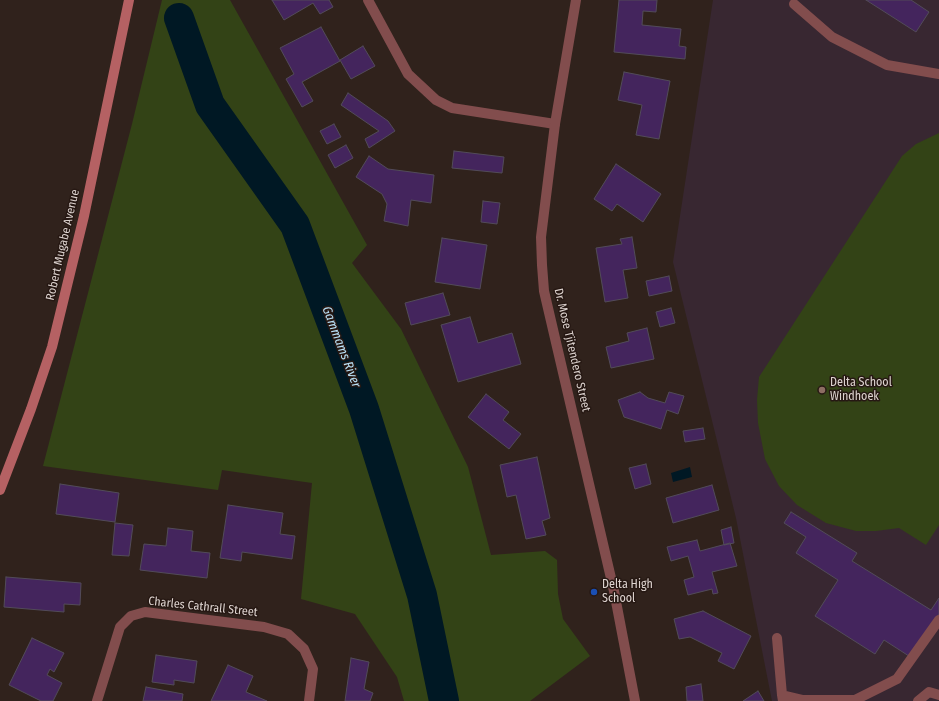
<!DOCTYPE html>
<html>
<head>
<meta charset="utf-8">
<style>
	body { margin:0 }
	canvas { display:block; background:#30221c }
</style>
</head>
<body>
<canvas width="939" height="701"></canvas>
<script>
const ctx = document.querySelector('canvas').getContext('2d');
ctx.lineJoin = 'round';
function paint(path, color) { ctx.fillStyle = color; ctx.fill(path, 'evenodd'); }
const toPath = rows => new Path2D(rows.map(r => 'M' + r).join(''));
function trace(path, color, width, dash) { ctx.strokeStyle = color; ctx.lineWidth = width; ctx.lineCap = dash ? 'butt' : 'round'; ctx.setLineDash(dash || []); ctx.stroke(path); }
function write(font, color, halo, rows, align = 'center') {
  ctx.font = font + ' "Fira Sans Condensed",sans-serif'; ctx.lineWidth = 3; ctx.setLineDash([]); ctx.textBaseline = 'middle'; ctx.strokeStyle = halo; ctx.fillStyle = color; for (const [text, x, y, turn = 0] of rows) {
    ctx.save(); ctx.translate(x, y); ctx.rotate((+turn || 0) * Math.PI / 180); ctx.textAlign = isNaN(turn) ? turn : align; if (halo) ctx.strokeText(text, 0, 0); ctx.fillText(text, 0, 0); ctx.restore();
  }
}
paint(toPath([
	[713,0,939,0,939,701,772,701,736,518,673,262]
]), '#382731');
paint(toPath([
	[162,0,230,0,367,245,352,263,401,329,468,467,491,555,545,551,557,560,558,594,563,619,590,656,530,701,404,701,397,677,355,614,301,599,312,483,222,470,218,490,43,466,132,124],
	[939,133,939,525,926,545,899,528,876,531,856,531,826,523,797,505,779,486,765,459,758,423,757,400,759,377,902,156,916,144]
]), '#334316');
paint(toPath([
	[690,467,692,477,673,482,671,473]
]), '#001824');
trace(toPath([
	[179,18,210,105,295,225,364,409,422,595,444,701]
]), '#001824', 30);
const building = toPath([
	[272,0,329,0,333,7,320,14,313,3,284,20,272,0],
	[619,0,657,0,656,12,643,11,642,25,681,29,679,46,686,47,685,59,614,52,619,0],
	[866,0,911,0,929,12,916,32,866,0],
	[321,27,340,61,302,82,313,101,302,107,286,79,294,74,280,48,321,27],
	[363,46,375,66,351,79,340,60,363,46],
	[624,72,670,81,659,139,636,135,642,105,618,100,624,72],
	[348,93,388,121,395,131,369,148,365,139,379,131,341,105,348,93],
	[334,124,341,137,327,144,320,131,334,124],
	[346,145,353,158,335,168,328,155,346,145],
	[454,151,504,157,502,173,452,168,454,151],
	[369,156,388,169,434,175,431,203,411,200,408,226,384,221,387,204,382,194,356,177,369,156],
	[616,164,661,194,643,222,617,204,612,211,594,199,616,164],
	[483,201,500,203,497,224,481,222,483,201],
	[632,237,637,268,623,270,628,298,605,302,596,248,622,244,620,239,632,237],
	[442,238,487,245,480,289,435,282,442,238],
	[669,276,672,291,649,296,646,281,669,276],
	[443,293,450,315,411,325,405,303,443,293],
	[671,308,675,323,660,327,656,312,671,308],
	[470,317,478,343,512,333,521,364,458,382,441,325,470,317],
	[647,328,654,359,611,368,606,347,629,341,627,333,647,328],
	[640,392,648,398,665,403,669,392,684,396,678,414,667,410,661,429,624,417,618,400,640,392],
	[486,394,509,412,503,420,521,434,509,449,468,417,486,394],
	[703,428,705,439,685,442,683,431,703,428],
	[537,457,550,518,542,521,546,535,526,539,516,495,507,497,500,465,537,457],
	[646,464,651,484,635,489,629,468,646,464],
	[60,484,119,493,115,522,56,514,60,484],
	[712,485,719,510,673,523,666,498,712,485],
	[228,505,283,513,280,534,295,536,292,559,242,552,241,561,220,558,228,505],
	[791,512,857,553,852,561,931,610,939,598,939,614,912,658,884,640,875,654,815,616,838,580,796,553,806,537,784,523,791,512],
	[115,523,133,525,129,556,112,555,115,523],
	[731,527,734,543,724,545,721,530,731,527],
	[168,528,193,531,191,551,210,553,207,578,140,570,144,544,166,546,168,528],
	[697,540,700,551,730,543,737,566,712,572,718,593,713,594,712,589,688,595,684,580,694,577,688,556,671,561,667,547,697,540],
	[6,577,81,583,80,605,64,604,64,612,4,607,6,577],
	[703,611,751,636,734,669,718,661,722,653,690,637,679,639,674,619,703,611],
	[32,638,64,653,54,672,50,669,47,675,62,683,53,701,41,701,9,685,32,638],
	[156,655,197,661,194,683,174,680,174,685,152,682,156,655],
	[351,658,369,662,364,689,373,693,370,701,345,701,351,658],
	[228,665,253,676,246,692,267,701,211,701,228,665],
	[701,684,703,701,687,701,686,687,701,684],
	[146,687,183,694,182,701,143,701,146,687],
	[758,691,764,701,743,701,758,691]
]);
paint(building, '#44255d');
trace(building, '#524b59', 1);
trace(toPath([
	[794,4,832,37,887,65,939,74],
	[777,638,782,695],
	[783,701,782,695,803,700,855,700,897,679,939,620],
	[918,701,929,692,939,695]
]), '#824d4d', 10);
trace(toPath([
	[368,0,408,74,436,100,452,108,555,124],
	[97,701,120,627,131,616,145,612,264,627,288,634,304,649,313,669,309,701]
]), '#824d4d', 10);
trace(toPath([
	[576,0,555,124,541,237,542,265,544,291,614,591,635,701]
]), '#824d4d', 10);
trace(toPath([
	[0,490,31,409,52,347,84,216,129,0]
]), '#b56163', 10);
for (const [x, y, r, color] of [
	[822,390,4,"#8d6e63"],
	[594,592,4,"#1a4fb4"]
]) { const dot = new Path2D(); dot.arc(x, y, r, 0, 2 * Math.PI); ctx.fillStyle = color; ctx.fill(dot); trace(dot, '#261813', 1.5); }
write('12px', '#ded4d0', '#261813', [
	["Robert Mugabe Avenue",63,245,-77],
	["Dr. Mose Tjitendero Street",572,350,77],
	["Charles Cathrall Street",203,607,6]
]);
write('12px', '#ded4d0', '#261813', [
	["Delta School",830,383],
	["Windhoek",830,397],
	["Delta High",602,585],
	["School",602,599]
], 'left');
write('italic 13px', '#b9e1f7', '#261813', [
	["Gammams River",341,347,69]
]);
</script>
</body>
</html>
